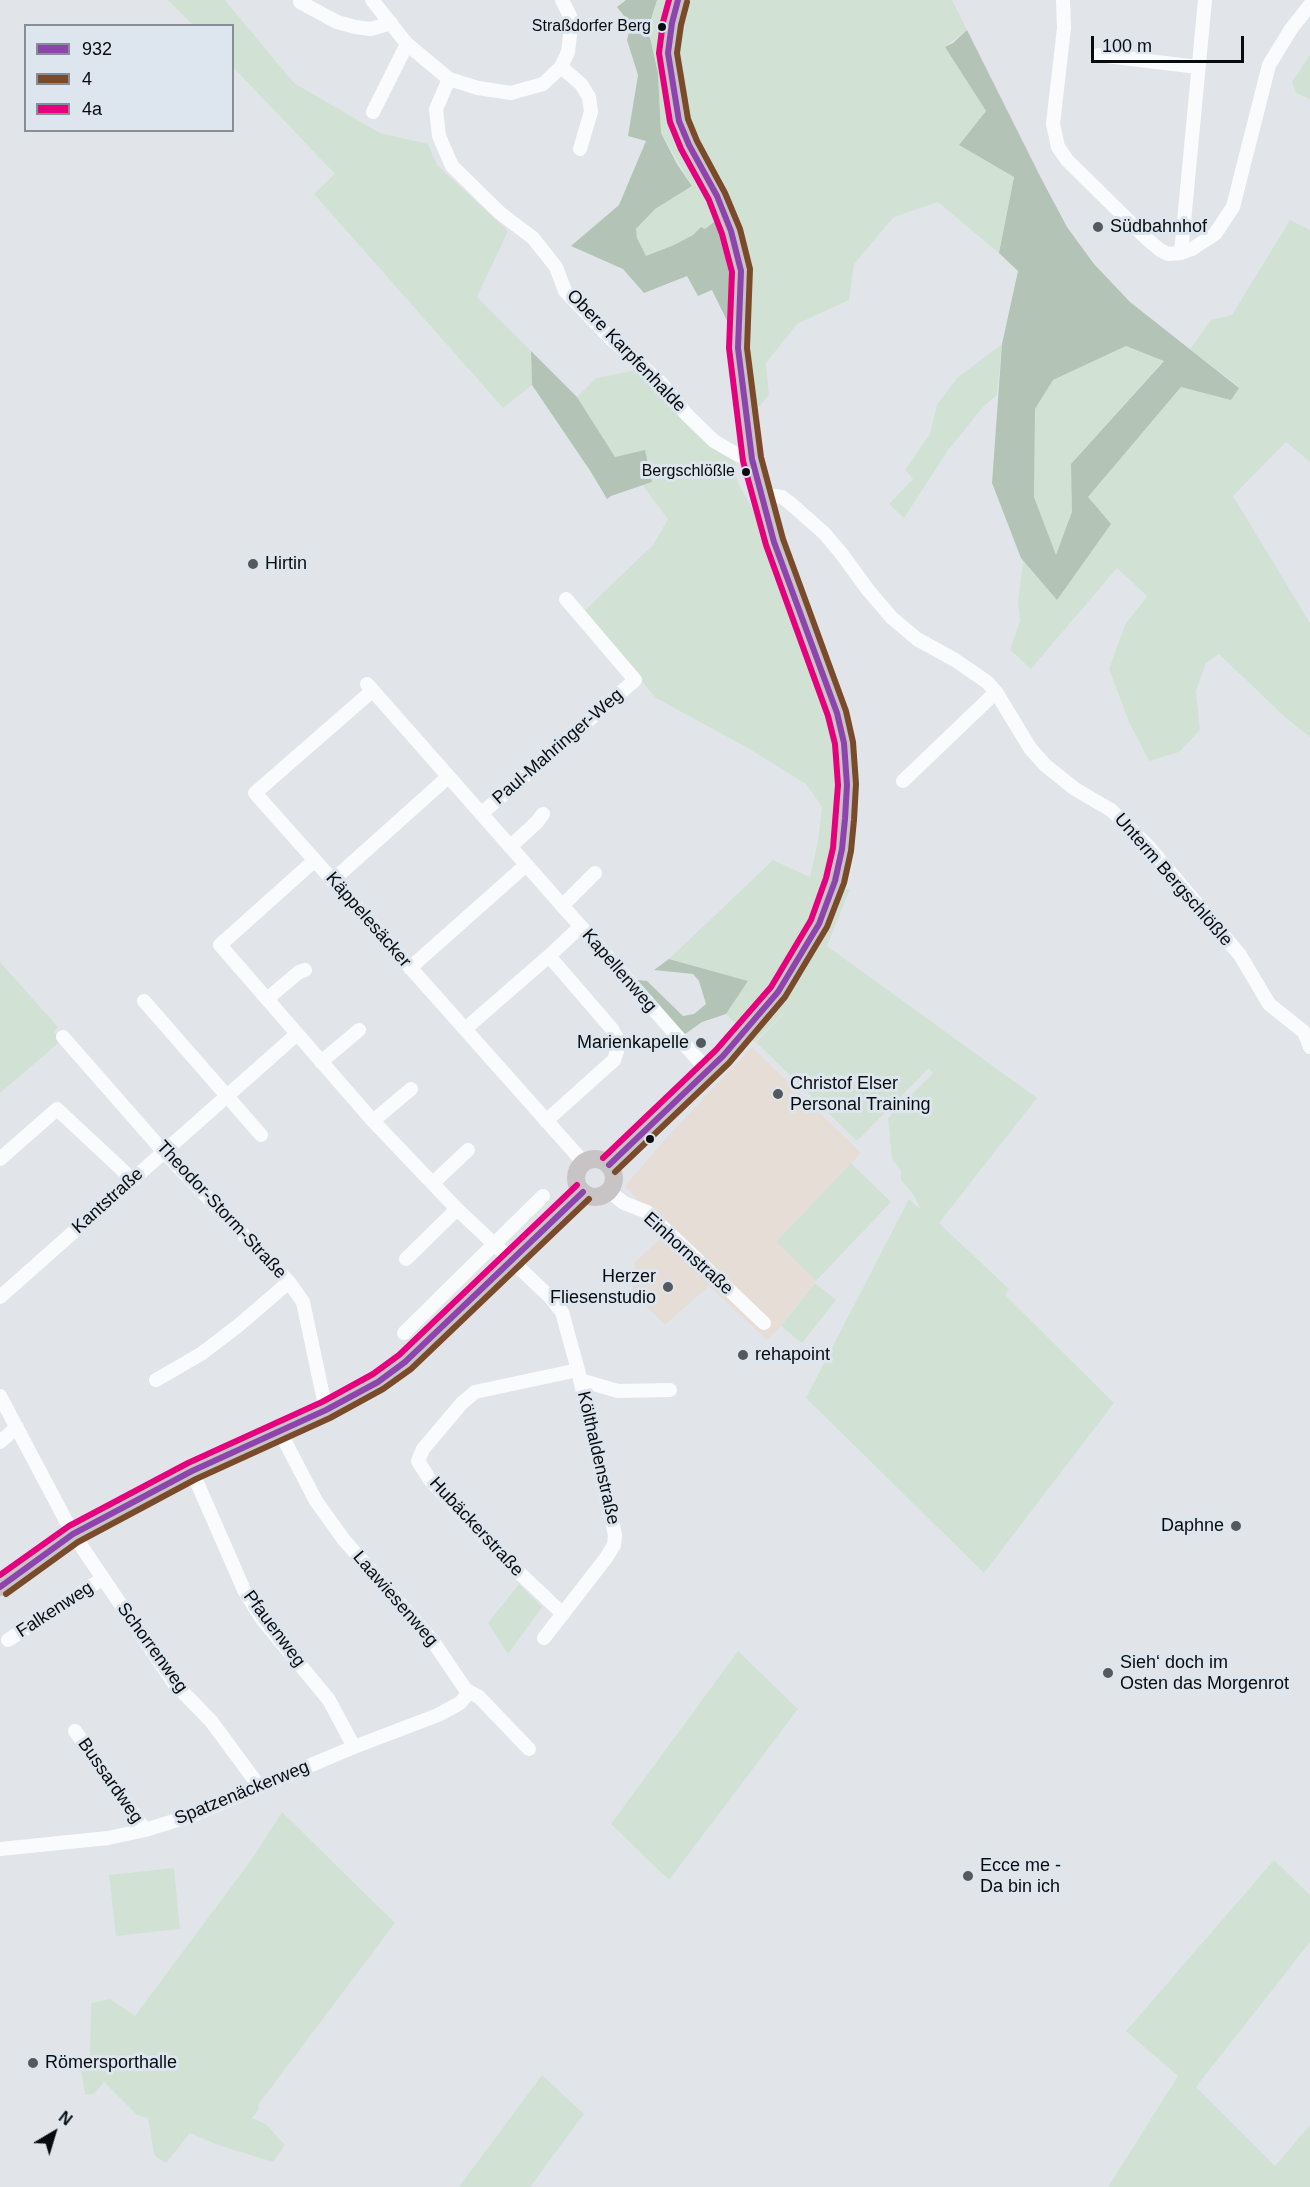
<!DOCTYPE html>
<html>
<head>
<meta charset="utf-8">
<style>
	body { margin:0 }
	#map { position:relative; width:1310px; height:2187px; overflow:hidden; background:#e1e5ea; font-family:Helvetica,sans-serif }
	canvas { display:block }
	.legend { position:absolute; left:24px; top:24px; width:210px; height:108px; box-sizing:border-box; background:#dde5ee; border:2px solid #888e95; margin:0; padding:8px 10px; list-style:none; font-size:18px; color:#090c0f }
	.legend li { display:flex; align-items:center; gap:12px; height:30px }
	.legend b { width:30px; border:2px solid #888e95 }
	.north { position:absolute; left:24px; top:2103px; width:60px; height:60px; -webkit-text-stroke:4px #dde5ee; paint-order:stroke; rotate:38deg; font-size:16px; font-weight:700; line-height:24px; text-align:center; color:#090c0f }
	.north::after { content:''; display:block; margin:auto; width:21px; height:27px; background:#090c0f; clip-path:polygon(50% 0,100% 100%,50% 72%,0 100%) }
	.scale { position:absolute; left:1091px; top:36px; width:153px; height:27px; box-sizing:border-box; border:3px solid #090c0f; border-top:0; padding-left:8px; font-size:18px; line-height:21px; white-space:nowrap; color:#090c0f; -webkit-text-stroke:4px #dde5ee; paint-order:stroke }
</style>
</head>
<body>
<div id="map">
<canvas width="1310" height="2187"></canvas>
<ul class="legend">
<li><b style="height:8px;background:#8e44ad"></b>932</li>
<li><b style="height:8px;background:#7a4b2a"></b>4</li>
<li><b style="height:8px;background:#e5007d"></b>4a</li>
</ul>
<div class="north">N</div>
<div class="scale">100 m</div>
</div>
<script>
const ctx = document.querySelector('canvas').getContext('2d');
ctx.lineJoin = 'round';
function paint(path, color) { ctx.fillStyle = color; ctx.fill(path, 'evenodd'); }
const toPath = rows => new Path2D(rows.map(r => 'M' + r).join(''));
function trace(path, color, width, dash) { ctx.strokeStyle = color; ctx.lineWidth = width; ctx.lineCap = dash ? 'butt' : 'round'; ctx.setLineDash(dash || []); ctx.stroke(path); }
function write(font, color, halo, rows, align = 'center') {
  ctx.font = font + ' Helvetica,sans-serif'; ctx.lineWidth = 6; ctx.setLineDash([]); ctx.textBaseline = 'middle'; ctx.strokeStyle = halo; ctx.fillStyle = color; for (const [text, x, y, turn = 0] of rows) {
    ctx.save(); ctx.translate(x, y); ctx.rotate((+turn || 0) * Math.PI / 180); ctx.textAlign = isNaN(turn) ? turn : align; if (halo) ctx.strokeText(text, 0, 0); ctx.fillText(text, 0, 0); ctx.restore();
  }
}
paint(toPath([
	[752,1047,861,1153,776,1242,816,1281,781,1326,767,1340,709,1286,665,1325,633,1293,635,1262,660,1239,644,1224,644,1207,625,1186,669,1135]
]), '#e6ddd7');
paint(toPath([
	[168,0,225,0,294,83,380,133,428,144,437,165,508,231,477,297,531,351,532,385,503,408,314,194,335,174,233,67,232,26,193,25],
	[657,0,952,0,967,30,945,47,986,111,959,145,1014,177,999,253,938,202,894,217,854,264,849,300,797,324,766,363,769,395,760,406,753,406,750,338,731,329,729,273,705,230,701,227,693,235,674,245,645,257,637,238,636,229,655,209,692,186,661,133,658,73,648,29],
	[1310,55,1310,99,1296,93,1292,82],
	[1290,220,1310,230,1310,462,1286,442,1233,496,1310,623,1310,737,1286,718,1219,654,1206,663,1196,691,1200,730,1179,752,1149,761,1129,722,1109,669,1125,625,1147,596,1117,568,1031,669,1010,650,1020,621,1018,602,1023,560,1058,600,1088,497,1181,387,1239,387,1190,349,1211,320,1232,315],
	[1002,344,997,395,984,406,949,449,904,518,889,504,913,479,905,470,930,434,937,405,957,378],
	[1126,346,1164,360,1071,464,1073,512,1056,556,1034,497,1035,409,1053,380],
	[637,370,686,417,737,459,734,471,739,485,761,523,820,690,831,727,840,787,838,827,826,890,788,967,739,1027,726,1014,748,981,669,959,773,860,810,877,818,841,822,807,806,784,746,747,656,698,583,612,653,545,668,519,643,486,652,482,615,458,577,397,596,378],
	[844,888,850,889,827,946,1037,1098,939,1223,1009,1289,1005,1295,1114,1403,984,1573,806,1398,909,1199,921,1210,913,1194,901,1180,901,1170,892,1159,888,1118,933,1073,929,1068,857,1141,756,1042,790,1007,754,1042,751,1039,780,1006,804,972,820,945,838,907],
	[0,962,58,1027,54,1032,62,1040,0,1093],
	[851,1163,891,1202,816,1281,776,1242],
	[815,1283,836,1300,802,1343,781,1326],
	[519,1584,542,1607,508,1654,488,1623],
	[738,1651,798,1709,669,1880,611,1824],
	[282,1812,395,1923,258,2105,259,2109,252,2118,266,2124,285,2145,273,2162,218,2145,190,2133,166,2163,159,2159,154,2154,148,2118,137,2115,104,2082,94,2094,85,2095,80,2062,90,2058,91,2003,110,1999,135,2016,254,1856],
	[1274,1860,1310,1895,1310,1942,1196,2087,1275,2166,1310,2125,1310,2187,1108,2187,1178,2076,1126,2031],
	[174,1868,180,1929,116,1936,109,1875],
	[542,2075,584,2114,530,2187,459,2187]
]), '#d1e2d5');
paint(toPath([
	[626,0,657,0,648,29,658,73,661,133,677,164,692,186,655,209,636,229,637,238,646,256,674,245,693,235,701,227,705,229,714,222,718,225,729,273,731,329,712,290,698,296,687,276,644,293,623,269,571,246,619,205,646,141,628,136,638,75,627,40,631,25,617,7],
	[967,30,1042,180,1067,227,1094,264,1130,302,1239,388,1231,400,1181,387,1088,497,1111,524,1057,600,1021,558,992,483,1002,344,1018,271,999,253,1014,177,959,145,986,111,945,47,953,43],
	[1126,346,1164,361,1071,464,1072,512,1056,555,1034,497,1035,409,1053,380],
	[531,351,577,397,615,457,645,450,652,482,611,496,607,499,591,472,532,385],
	[669,959,748,981,726,1014,702,1022,681,1037,629,979,647,981,683,1016,694,1014,706,1004,699,981,693,974,654,970]
]), '#b3c3b6');
trace(toPath([
	[372,0,407,44,449,79,478,88,511,93,543,84,561,67,568,52,570,35,570,16,562,0],
	[1063,0,1064,28,1053,124,1058,147,1067,160,1146,238,1160,250,1168,254,1181,253,1192,249,1215,234,1233,207,1269,65,1291,29,1310,5],
	[300,2,337,22,355,27,371,29,391,23],
	[1098,55,1198,67],
	[561,67,581,84,589,97,591,112,580,149],
	[449,79,436,109,439,136,452,166,500,213,533,238,556,267,565,291,609,337,661,383,687,415,714,441,738,455,752,459],
	[373,112,407,44],
	[1181,253,1205,0],
	[760,494,782,497,790,503,824,533,841,553,868,590,892,618,917,639,955,660,987,682,996,692,1030,748,1045,765,1075,789,1111,810,1149,847,1240,955,1269,1004,1304,1032,1310,1047],
	[367,684,708,1071],
	[372,691,255,793,584,1163],
	[903,781,996,692],
	[481,814,635,680,566,599],
	[510,847,537,822,543,814],
	[315,860,220,945,373,1121,457,1209,550,1297,562,1312,578,1370,615,1535,614,1545,606,1558,544,1638],
	[333,880,448,777],
	[562,906,595,873],
	[549,956,580,927],
	[410,968,526,865],
	[267,999,299,972,305,970],
	[144,1001,261,1135],
	[465,1029,549,956,612,1029,618,1040,619,1045,614,1060,546,1121],
	[63,1037,163,1151,289,1282,303,1302,326,1410],
	[321,1062,359,1030],
	[373,1121,411,1089],
	[0,1159,57,1109,133,1180],
	[433,1183,468,1150],
	[609,1191,624,1203,647,1212,764,1323],
	[406,1259,457,1209],
	[0,1297,297,1034],
	[404,1333,543,1196],
	[156,1380,201,1354,239,1325,289,1282],
	[580,1380,618,1391,670,1390],
	[0,1396,73,1534,174,1683,211,1721,259,1786],
	[280,1432,316,1501,344,1540,432,1640,466,1690,479,1697,529,1749],
	[0,1442,17,1427],
	[192,1471,244,1590,262,1619,329,1700,354,1747],
	[563,1614,512,1566,430,1480,418,1461,423,1449,462,1403,475,1392,578,1370],
	[8,1640,102,1579],
	[75,1731,145,1830],
	[0,1849,108,1838,145,1830,190,1816,354,1747,438,1715,460,1703,466,1696,466,1690]
]), '#fafbfc', 14);
trace(toPath([
	'576 1178a19 19 0 1 1 38 0a19 19 0 1 1-38 0Z',
	[609,1165,723,1056,778,992,819,924,835,881,842,849,845,819,847,785,844,743,837,713,774,542,760,494,752,459,738,348,741,271,731,231,717,196,689,145,679,121,668,53,672,23,678,0],
	[0,1587,17,1573,73,1534,192,1471,326,1410,378,1382,405,1362,583,1192]
]), '#c8c4c5', 18);
trace(toPath([
	[609,1165,723,1056,778,992,819,924,835,881,842,849,845,819,847,785,844,743,837,713,774,542,752,459,738,348,741,271,731,231,717,196,689,145,679,121,668,53,672,23,678,0],
	[0,1587,73,1534,192,1471,326,1410,378,1382,405,1362,583,1192]
]), '#8e44ad', 6);
trace(toPath([
	[615,1172,729,1063,785,997,827,927,844,883,851,851,854,820,856,784,853,742,846,711,783,539,761,457,747,348,750,269,740,229,725,193,697,141,688,119,677,53,681,25,687,2],
	[6,1594,78,1542,196,1479,330,1418,383,1389,411,1369,589,1199]
]), '#7a4b2a', 6);
trace(toPath([
	[603,1158,716,1050,771,987,811,920,826,878,833,848,838,785,835,744,828,716,766,545,743,461,729,348,732,272,722,234,709,200,681,149,670,122,659,53,663,22,669,0],
	[0,1575,69,1526,188,1463,322,1402,373,1374,399,1355,577,1185]
]), '#e5007d', 6);
for (const [x, y, r, color] of [
	[662,27,5,"#090c0f"],
	[1098,227,6,"#55585c"],
	[746,472,5,"#090c0f"],
	[253,564,6,"#55585c"],
	[701,1043,6,"#55585c"],
	[778,1094,6,"#55585c"],
	[650,1139,5,"#090c0f"],
	[668,1287,6,"#55585c"],
	[743,1355,6,"#55585c"],
	[1236,1526,6,"#55585c"],
	[1108,1673,6,"#55585c"],
	[968,1876,6,"#55585c"],
	[33,2063,6,"#55585c"]
]) { const dot = new Path2D(); dot.arc(x, y, r, 0, 2 * Math.PI); ctx.fillStyle = color; ctx.fill(dot); trace(dot, '#dde5ee', 2); }
write('16px', '#090c0f', '#dde5ee', [
	["Straßdorfer Berg",651,27],
	["Bergschlößle",735,472]
], 'right');
write('18px', '#090c0f', '#dde5ee', [
	["Südbahnhof",1110,227],
	["Hirtin",265,564],
	["Marienkapelle",689,1043,"right"],
	["Christof Elser",790,1084],
	["Personal Training",790,1105],
	["Herzer",656,1277,"right"],
	["Fliesenstudio",656,1298,"right"],
	["rehapoint",755,1355],
	["Daphne",1224,1526,"right"],
	["Sieh‘ doch im",1120,1663],
	["Osten das Morgenrot",1120,1684],
	["Ecce me -",980,1866],
	["Da bin ich",980,1887],
	["Römersporthalle",45,2063]
], 'left');
write('18px', '#090c0f', '#dde5ee', [
	["Obere Karpfenhalde",626,351,46],
	["Paul-Mahringer-Weg",558,747,-41],
	["Unterm Bergschlößle",1173,880,49],
	["Käppelesäcker",368,920,49],
	["Kapellenweg",619,971,49],
	["Kantstraße",108,1201,-42],
	["Theodor-Storm-Straße",221,1210,47],
	["Einhornstraße",688,1254,42],
	["Költhaldenstraße",598,1458,77],
	["Hubäckerstraße",476,1527,47],
	["Laawiesenweg",395,1599,49],
	["Falkenweg",55,1610,-33],
	["Pfauenweg",274,1629,53],
	["Schorrenweg",152,1648,54],
	["Bussardweg",110,1781,55],
	["Spatzenäckerweg",242,1793,-22]
]);
</script>
</body>
</html>
